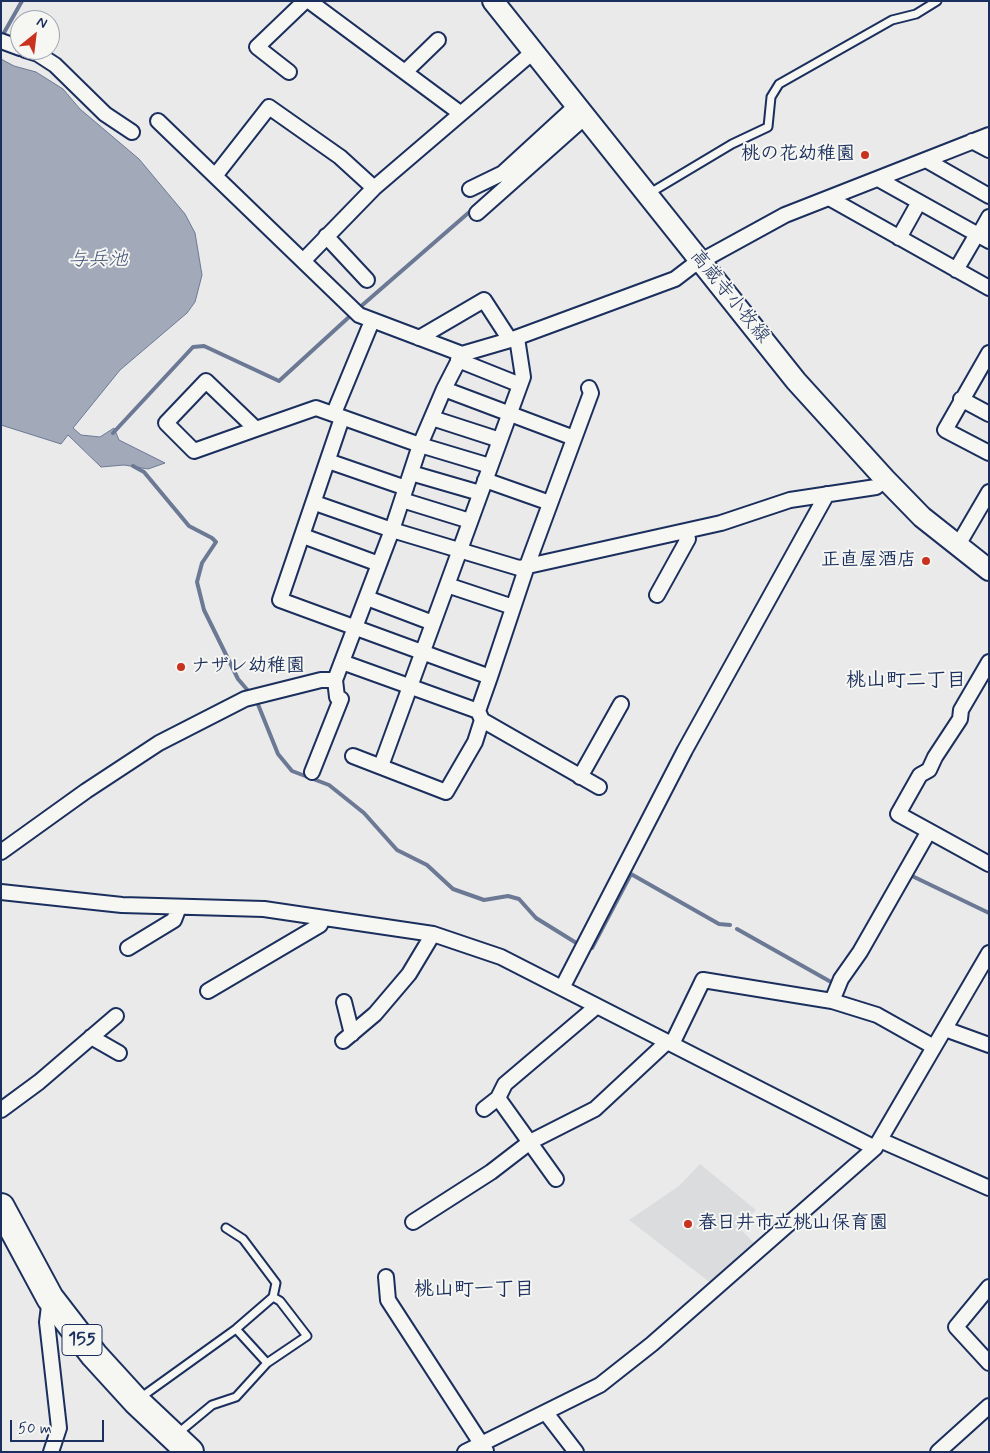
<!DOCTYPE html>
<html>
<head>
<meta charset="utf-8">
<style>
	body { margin:0 }
	#map { position:relative; width:990px; height:1453px; overflow:hidden; background:#e9eae9; font-family:Mynerve,sans-serif }
	canvas { display:block }
	.frame { position:absolute; inset:0; border:2px solid #1b2f5e; pointer-events:none }
	.north { position:absolute; left:10px; top:10px; width:50px; height:50px; box-sizing:border-box; background:#f6f6f2; border:1px solid #9ea6b7; border-radius:50%; rotate:29deg; font-size:14px; font-weight:700; line-height:20px; text-align:center; color:#1b2f5e }
	.north::after { content:''; display:block; margin:auto; width:18px; height:22px; background:#c8321e; clip-path:polygon(50% 0,100% 100%,50% 72%,0 100%) }
	.scale { position:absolute; left:10px; top:1420px; width:94px; height:22px; box-sizing:border-box; border:2px solid #1b2f5e; border-top:0; padding-left:6px; font-size:15px; line-height:18px; white-space:nowrap; color:#1b2f5e; -webkit-text-stroke:4px #f6f6f2; paint-order:stroke }
</style>
</head>
<body>
<div id="map">
<canvas width="990" height="1453"></canvas>
<div class="frame"></div>
<div class="north">N</div>
<div class="scale">50 m</div>
</div>
<script>
const ctx = document.querySelector('canvas').getContext('2d');
ctx.lineJoin = 'round';
function paint(path, color) { ctx.fillStyle = color; ctx.fill(path, 'evenodd'); }
const toPath = rows => new Path2D(rows.map(r => 'M' + r).join(''));
function trace(path, color, width, dash) { ctx.strokeStyle = color; ctx.lineWidth = width; ctx.lineCap = dash ? 'butt' : 'round'; ctx.setLineDash(dash || []); ctx.stroke(path); }
function write(font, color, halo, rows, align = 'center') {
  ctx.font = font + ' Mynerve,"Klee One",sans-serif'; ctx.lineWidth = 4; ctx.setLineDash([]); ctx.textBaseline = 'middle'; ctx.strokeStyle = halo; ctx.fillStyle = color; for (const [text, x, y, turn = 0] of rows) {
    ctx.save(); ctx.translate(x, y); ctx.rotate((+turn || 0) * Math.PI / 180); ctx.textAlign = isNaN(turn) ? turn : align; if (halo) ctx.strokeText(text, 0, 0); ctx.fillText(text, 0, 0); ctx.restore();
  }
}
paint(toPath([
	[700,1164,756,1210,738,1227,756,1245,712,1284,629,1220,679,1186]
]), '#dadcde');
const water = toPath([
	[1,59,14,66,36,72,63,89,80,109,139,159,185,214,195,233,202,275,195,302,187,313,120,370,73,428,81,435,100,437,114,428,119,440,165,463,148,469,124,465,101,467,68,435,61,444,1,425,1,59]
]);
paint(water, '#a2aaba');
trace(water, '#6c7995', 1);
trace(toPath([
	[1,38,22,1],
	[359,308,474,208],
	[113,433,193,347,204,346,279,381,349,317],
	[133,466,144,472,189,526,212,538,216,542,202,563,197,582,204,610,238,679,250,693],
	[257,702,278,754,292,771,329,785,364,813,397,850,427,865,453,889,484,900,508,896,519,899,536,918,578,944],
	[909,878,910,875,989,913],
	[737,929,831,982],
	[592,948,631,874,719,924,730,925]
]), '#6c7995', 4);
const lane = toPath([
	[650,193,732,144,768,127,771,97,779,84,892,20,916,14,937,1],
	[236,1329,267,1363],
	[140,1398,236,1329,273,1297,276,1283,243,1239,226,1228],
	[177,1434,212,1405,236,1397,267,1363,307,1336,280,1301,273,1297]
]);
const street = toPath([
	[309,1,460,113],
	[1,41,20,48],
	[25,50,38,54,55,65,105,114,132,132],
	[289,72,257,47,305,1],
	[405,72,438,40],
	[158,121,359,315,462,354,510,340,675,279,692,266,785,215,989,135],
	[972,141,989,150],
	[926,160,989,196],
	[215,176,269,107,340,157,374,188],
	[878,179,989,241],
	[470,189,503,173,576,106],
	[829,198,989,288],
	[477,213,585,117],
	[979,235,989,217],
	[326,236,367,280],
	[899,238,919,202],
	[303,261,374,188,533,52],
	[956,270,977,234],
	[419,338,484,300,510,340],
	[989,353,945,430,989,453],
	[458,360,518,384],
	[444,389,574,438],
	[961,399,989,414],
	[334,413,372,321],
	[342,418,280,600,490,677],
	[432,418,500,440],
	[256,429,206,381,166,423,194,451,256,429,316,408,420,445,490,466],
	[328,461,406,488],
	[411,473,480,493],
	[485,480,550,503],
	[402,500,470,521],
	[315,503,392,530,519,568,721,523,790,500,876,487,885,479],
	[303,536,379,564],
	[958,545,989,492],
	[447,585,513,607],
	[657,595,688,539,686,531],
	[367,598,433,623],
	[342,662,478,711],
	[482,720,599,787],
	[353,756,446,792,475,742,482,720,478,711,490,677,527,566,591,393,589,388],
	[381,766,523,377,517,338],
	[312,772,341,699,337,697,335,680,392,530,420,445,444,389,462,354],
	[580,777,621,704],
	[929,831,898,814,920,775,929,770,935,757,960,719,961,710,989,662],
	[1,852,86,791,159,743,245,699,321,680,335,680],
	[1,892,122,905,264,909,433,934,501,957,875,1148],
	[128,948,174,920,179,907],
	[562,988,685,750,827,494],
	[208,991,320,925,323,918],
	[344,1002,352,1034],
	[945,1029,989,1045],
	[91,1037,119,1053],
	[343,1041,375,1014,409,974,433,934],
	[672,1044,703,980,832,1001],
	[934,1047,877,1015,832,1001,841,979,860,952,929,831,989,864],
	[484,1109,498,1098],
	[1,1110,39,1082,116,1016],
	[880,1140,989,1188],
	[556,1179,498,1098,505,1084,597,1006],
	[413,1222,491,1172,530,1142,595,1109,667,1042],
	[386,1277,388,1300,486,1451],
	[989,1287,956,1327,989,1363],
	[50,1298,47,1322,59,1428,51,1452],
	[546,1413,576,1452],
	[465,1452,600,1385,652,1344,875,1148,989,953],
	[938,1452,989,1406]
]);
const secondary = toPath([
	[493,1,796,381,885,479,922,517,989,570]
]);
const highway = toPath([
	[1,1207,50,1298,94,1355,136,1401,190,1452]
]);
trace(lane, '#1b2f5e', 11);
trace(street, '#1b2f5e', 18);
trace(secondary, '#1b2f5e', 24);
trace(highway, '#1b2f5e', 30);
trace(lane, '#f6f6f2', 7);
trace(street, '#f6f6f2', 14);
trace(secondary, '#f6f6f2', 20);
trace(highway, '#f6f6f2', 26);
for (const [x, y, r, color] of [
	[865,155,5,"#c8321e"],
	[926,561,5,"#c8321e"],
	[181,667,5,"#c8321e"],
	[688,1224,5,"#c8321e"]
]) { const dot = new Path2D(); dot.arc(x, y, r, 0, 2 * Math.PI); ctx.fillStyle = color; ctx.fill(dot); trace(dot, '#f6f6f2', 2); }
for (const [x, y, w] of [
	[82,1340,40]
]) { const box = new Path2D(); box.roundRect(x - w / 2, y - 15.5, w, 31, 4); ctx.fillStyle = '#f6f6f2'; ctx.fill(box); trace(box, '#1b2f5e', 1); }
write('bold 18px', '#1b2f5e', null, [
	["155",82,1340]
]);
write('bold 19px', '#1b2f5e', '#f6f6f2', [
	["桃の花幼稚園",855,155],
	["正直屋酒店",916,561],
	["ナザレ幼稚園",191,667,"left"],
	["春日井市立桃山保育園",698,1224,"left"]
], 'right');
write('19px', '#1b2f5e', '#f6f6f2', [
	["高蔵寺小牧線",729,297,51]
]);
write('italic 20px', '#44547a', '#f6f6f2', [
	["与兵池",98,261]
]);
write('bold 20px', '#1b2f5e', '#f6f6f2', [
	["桃山町二丁目",906,682],
	["桃山町一丁目",474,1291]
]);
</script>
</body>
</html>
